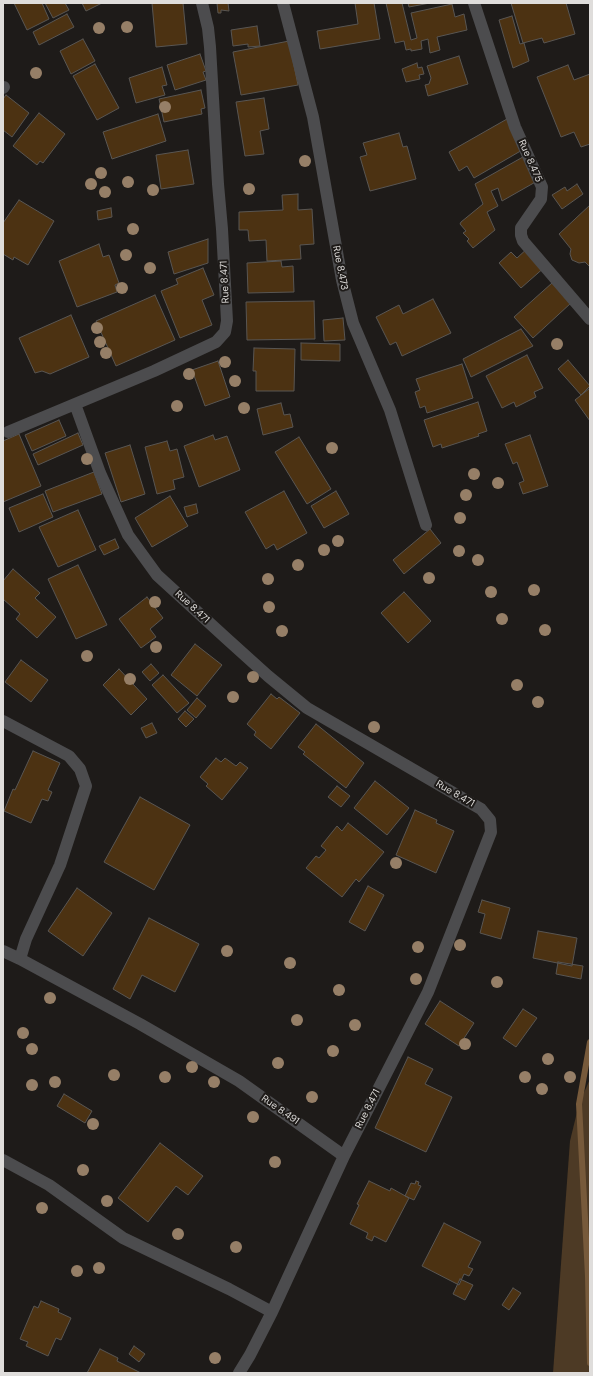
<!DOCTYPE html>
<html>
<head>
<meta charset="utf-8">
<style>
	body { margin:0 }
	#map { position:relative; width:593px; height:1376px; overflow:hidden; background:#1e1b19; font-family:"DM Sans",sans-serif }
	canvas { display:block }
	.frame { position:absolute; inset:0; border:4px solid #dfdddb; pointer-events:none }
</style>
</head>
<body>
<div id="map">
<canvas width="593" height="1376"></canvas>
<div class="frame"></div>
</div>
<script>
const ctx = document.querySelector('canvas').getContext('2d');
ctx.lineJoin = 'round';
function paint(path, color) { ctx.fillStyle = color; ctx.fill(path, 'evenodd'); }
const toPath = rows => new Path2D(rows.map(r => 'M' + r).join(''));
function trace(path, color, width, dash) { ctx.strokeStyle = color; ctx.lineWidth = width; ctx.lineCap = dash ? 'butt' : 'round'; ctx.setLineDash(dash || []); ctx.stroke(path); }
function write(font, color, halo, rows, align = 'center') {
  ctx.font = font + ' "DM Sans",sans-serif'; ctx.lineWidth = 4; ctx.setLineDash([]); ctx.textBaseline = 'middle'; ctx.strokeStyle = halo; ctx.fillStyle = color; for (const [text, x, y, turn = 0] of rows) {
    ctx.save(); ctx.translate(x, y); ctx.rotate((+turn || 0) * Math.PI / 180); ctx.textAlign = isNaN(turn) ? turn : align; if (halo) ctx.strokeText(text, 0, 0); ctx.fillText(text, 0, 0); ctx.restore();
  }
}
paint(toPath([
	[590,1079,590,1373,553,1373,570,1141,579,1104]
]), '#4d3a25');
trace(toPath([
	[590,1042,579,1104,588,1276,590,1363]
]), '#775a3b', 6);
const building = toPath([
	[14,3,42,3,49,19,27,30,14,3],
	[45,3,65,3,69,10,53,18,45,3],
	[82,3,102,3,86,11,82,3],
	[152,3,183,3,187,44,156,47,152,3],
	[217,3,228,3,229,11,221,10,221,13,218,13,217,3],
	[355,3,374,3,380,39,320,49,317,31,358,24,355,3],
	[386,3,402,3,411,40,417,38,411,13,452,4,455,17,464,14,467,30,437,37,440,50,430,53,428,39,421,41,422,49,411,51,411,49,406,50,404,41,395,43,386,3],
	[408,3,430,3,409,7,408,3],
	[511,3,566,3,575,34,544,43,542,38,523,43,511,3],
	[67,14,74,27,39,45,33,32,67,14],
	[512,16,520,44,524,43,529,61,513,68,499,20,512,16],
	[257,26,260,46,248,47,248,44,233,46,231,30,257,26],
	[83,39,95,61,71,74,60,51,83,39],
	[289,41,298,85,241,95,233,52,289,41],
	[200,54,206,71,203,72,206,80,175,90,167,65,200,54],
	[459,56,468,84,428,96,425,85,429,84,431,78,427,66,459,56],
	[417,63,418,68,422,67,424,74,419,75,420,79,406,82,402,69,417,63],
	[95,64,119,108,97,120,73,76,95,64],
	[568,65,574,80,590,74,590,144,581,147,574,132,561,137,537,77,568,65],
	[162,67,167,85,162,86,165,95,136,103,129,78,162,67],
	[201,90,205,108,201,109,202,114,164,122,159,99,201,90],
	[6,95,29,113,12,137,3,130,3,99,6,95],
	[264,98,269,129,260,131,264,154,245,156,236,102,264,98],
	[39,113,65,134,43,163,40,161,37,165,13,146,39,113],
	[158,114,166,141,112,159,103,132,158,114],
	[507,119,524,149,474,178,467,166,459,171,449,152,507,119],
	[399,133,403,147,407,146,416,179,370,191,360,157,367,155,363,143,399,133],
	[188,150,194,184,161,189,156,155,188,150],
	[530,153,539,180,502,201,498,188,491,191,498,206,487,212,495,230,473,248,467,241,469,239,463,233,466,231,460,224,461,222,483,204,475,184,530,153],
	[577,184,583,194,562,209,552,195,565,187,567,191,577,184],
	[298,194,298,210,312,209,314,244,300,245,301,259,267,261,266,240,249,241,248,230,239,230,239,212,283,210,282,195,298,194],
	[19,200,54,221,28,265,14,257,13,260,3,254,3,223,19,200],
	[590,205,590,267,585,262,579,263,572,260,570,254,571,249,559,234,590,205],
	[111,208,112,217,98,220,97,211,111,208],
	[208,239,208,263,174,274,168,252,208,239],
	[99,244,103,257,109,255,119,283,115,285,117,292,77,307,59,261,99,244],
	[529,247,546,266,521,288,499,263,511,252,517,258,529,247],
	[281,261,282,267,293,266,294,292,248,293,247,263,281,261],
	[203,268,214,295,202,300,212,325,180,338,161,291,178,284,176,279,203,268],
	[552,283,571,303,533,338,514,317,552,283],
	[155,295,175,340,116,366,96,321,155,295],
	[433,299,451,333,402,356,396,342,390,345,376,317,399,305,403,314,433,299],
	[314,301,315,339,247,340,246,302,314,301],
	[71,315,89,357,50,374,42,371,35,373,19,338,71,315],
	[343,318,345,340,324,341,323,320,343,318],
	[521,329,533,346,471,377,463,359,521,329],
	[301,343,340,344,340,361,301,360,301,343],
	[254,348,295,349,294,391,256,391,256,371,253,371,254,348],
	[527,355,543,388,534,392,536,397,516,407,514,402,502,408,486,376,527,355],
	[568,360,590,386,581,395,558,369,568,360],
	[218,361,230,397,205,406,192,370,218,361],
	[462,364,473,398,427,413,425,406,420,408,415,392,420,390,416,379,462,364],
	[590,388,590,421,575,400,590,388],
	[478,402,487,431,478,434,479,436,442,448,441,444,433,447,424,420,478,402],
	[281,403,284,415,290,414,293,427,263,435,257,409,281,403],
	[59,420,66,436,32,451,25,435,59,420],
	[78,433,83,445,38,465,33,454,78,433],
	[19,434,41,486,3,502,3,441,19,434],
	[213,435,215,440,227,436,240,470,199,487,184,446,213,435],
	[530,435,548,486,523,494,519,483,524,481,517,462,513,464,505,444,530,435],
	[299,437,331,489,307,504,275,452,299,437],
	[167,441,170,451,177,449,184,477,173,480,175,489,157,494,145,447,167,441],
	[130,445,145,494,121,502,105,453,130,445],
	[94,472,102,494,53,512,45,491,94,472],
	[284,491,307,533,277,550,274,544,266,549,245,512,284,491],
	[336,491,349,514,324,528,311,506,336,491],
	[43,494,53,517,19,532,9,508,43,494],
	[170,496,188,526,152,547,135,518,170,496],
	[196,504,198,513,187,517,184,507,196,504],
	[78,510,96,550,58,567,39,527,78,510],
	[430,529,441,543,404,574,393,560,430,529],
	[115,539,119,548,104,555,99,546,115,539],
	[78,565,107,625,76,639,48,579,78,565],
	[13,569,40,593,35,598,56,617,37,638,16,619,20,614,3,599,3,581,13,569],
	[404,592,431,621,408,643,381,613,404,592],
	[147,597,163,618,150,629,156,637,141,648,119,619,147,597],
	[195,644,222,665,197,696,171,675,195,644],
	[21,660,48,680,31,702,5,682,21,660],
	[151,664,159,673,150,681,142,672,151,664],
	[119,669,147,699,131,715,103,685,119,669],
	[163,675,189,703,177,713,152,685,163,675],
	[271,694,277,699,279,697,300,713,271,749,254,735,256,732,247,724,271,694],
	[197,698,206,706,196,718,187,710,197,698],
	[185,711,194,719,186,727,178,719,185,711],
	[152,723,157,733,146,738,141,728,152,723],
	[316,724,364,763,346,788,303,754,305,752,298,747,316,724],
	[33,751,60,763,48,790,52,792,48,801,42,799,31,823,4,811,13,789,15,790,33,751],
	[216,758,221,762,225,758,236,766,240,762,248,768,222,800,206,786,208,784,200,777,216,758],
	[375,781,409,808,387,835,354,808,375,781],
	[337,786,350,796,341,807,328,797,337,786],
	[140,797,190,825,154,890,104,862,140,797],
	[415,810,437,820,436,823,454,831,436,873,396,855,415,810],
	[348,823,384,852,359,882,356,879,342,897,306,868,316,856,319,858,326,850,321,846,337,826,342,831,348,823],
	[368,886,384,895,365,931,349,922,368,886],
	[77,888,112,913,83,956,48,931,77,888],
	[482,900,510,908,501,939,480,933,485,914,478,912,482,900],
	[149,918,199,944,175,992,142,975,130,999,113,989,149,918],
	[538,931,577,938,572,966,533,958,538,931],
	[558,962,583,966,581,979,556,974,558,962],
	[440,1001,474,1023,459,1046,425,1024,440,1001],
	[523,1009,537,1018,516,1047,503,1038,523,1009],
	[408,1057,433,1069,425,1084,452,1097,426,1152,375,1128,408,1057],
	[64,1094,92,1111,85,1123,57,1106,64,1094],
	[160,1143,203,1176,188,1195,176,1186,148,1222,118,1198,160,1143],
	[369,1181,390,1191,391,1188,409,1198,386,1242,374,1236,372,1241,366,1238,368,1233,350,1224,359,1205,357,1204,369,1181],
	[416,1181,419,1182,418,1185,421,1186,414,1200,405,1196,411,1183,415,1184,416,1181],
	[444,1223,481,1242,468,1267,473,1269,469,1276,464,1274,459,1285,422,1266,444,1223],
	[460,1279,473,1285,465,1300,453,1294,460,1279],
	[513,1288,521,1293,509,1310,502,1305,513,1288],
	[41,1301,59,1309,58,1312,71,1318,61,1340,56,1338,48,1356,26,1346,28,1342,20,1339,34,1306,38,1308,41,1301],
	[134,1346,145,1354,139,1362,129,1354,134,1346],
	[100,1349,118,1358,117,1361,141,1373,87,1373,100,1349]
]);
paint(building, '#4c3212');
trace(building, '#595653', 1);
trace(toPath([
	[202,3,208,28,210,47,218,184,222,229,227,321,225,332,216,342,154,371,75,404,100,473,128,535,157,575,227,639,268,676,307,708,481,809,490,820,491,832,428,992,344,1156],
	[283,3,313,117,342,280,353,323,390,410,426,525],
	[474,3,515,127,542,187,541,199,521,228,521,235,523,241,590,319],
	[3,88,4,87],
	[8,432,75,404],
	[3,721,69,756,80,769,86,786,60,865,26,939,20,959],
	[3,951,20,959,140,1024,239,1081,344,1156,272,1312,250,1355,239,1373],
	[3,1160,49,1185,123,1238,229,1289,272,1312]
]), '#4c4c4e', 12);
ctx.fillStyle = '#967f67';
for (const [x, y] of [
	[127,27],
	[99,28],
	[36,73],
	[165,107],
	[305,161],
	[101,173],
	[128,182],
	[91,184],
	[249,189],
	[153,190],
	[105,192],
	[133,229],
	[126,255],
	[150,268],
	[122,288],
	[97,328],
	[100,342],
	[557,344],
	[106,353],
	[225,362],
	[189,374],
	[235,381],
	[177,406],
	[244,408],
	[332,448],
	[87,459],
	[474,474],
	[498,483],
	[466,495],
	[460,518],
	[338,541],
	[324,550],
	[459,551],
	[478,560],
	[298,565],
	[429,578],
	[268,579],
	[534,590],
	[491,592],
	[155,602],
	[269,607],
	[502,619],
	[545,630],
	[282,631],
	[156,647],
	[87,656],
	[253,677],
	[130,679],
	[517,685],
	[233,697],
	[538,702],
	[374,727],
	[396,863],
	[460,945],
	[418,947],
	[227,951],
	[290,963],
	[416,979],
	[497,982],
	[339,990],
	[50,998],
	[297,1020],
	[355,1025],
	[23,1033],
	[465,1044],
	[32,1049],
	[333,1051],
	[548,1059],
	[278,1063],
	[192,1067],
	[114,1075],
	[165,1077],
	[525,1077],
	[570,1077],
	[55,1082],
	[214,1082],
	[32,1085],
	[542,1089],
	[312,1097],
	[253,1117],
	[93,1124],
	[275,1162],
	[83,1170],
	[107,1201],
	[42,1208],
	[178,1234],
	[236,1247],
	[99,1268],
	[77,1271],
	[215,1358]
]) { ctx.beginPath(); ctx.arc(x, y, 6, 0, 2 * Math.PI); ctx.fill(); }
write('10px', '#dfdddb', '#1e1b19', [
	["Rue 8.475",530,161,66],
	["Rue 8.473",340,268,79],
	["Rue 8.471",225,282,-93],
	["Rue 8.471",192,607,43],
	["Rue 8.471",455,794,30],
	["Rue 8.471",368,1109,-63],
	["Rue 8.491",280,1110,35]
]);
</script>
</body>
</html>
